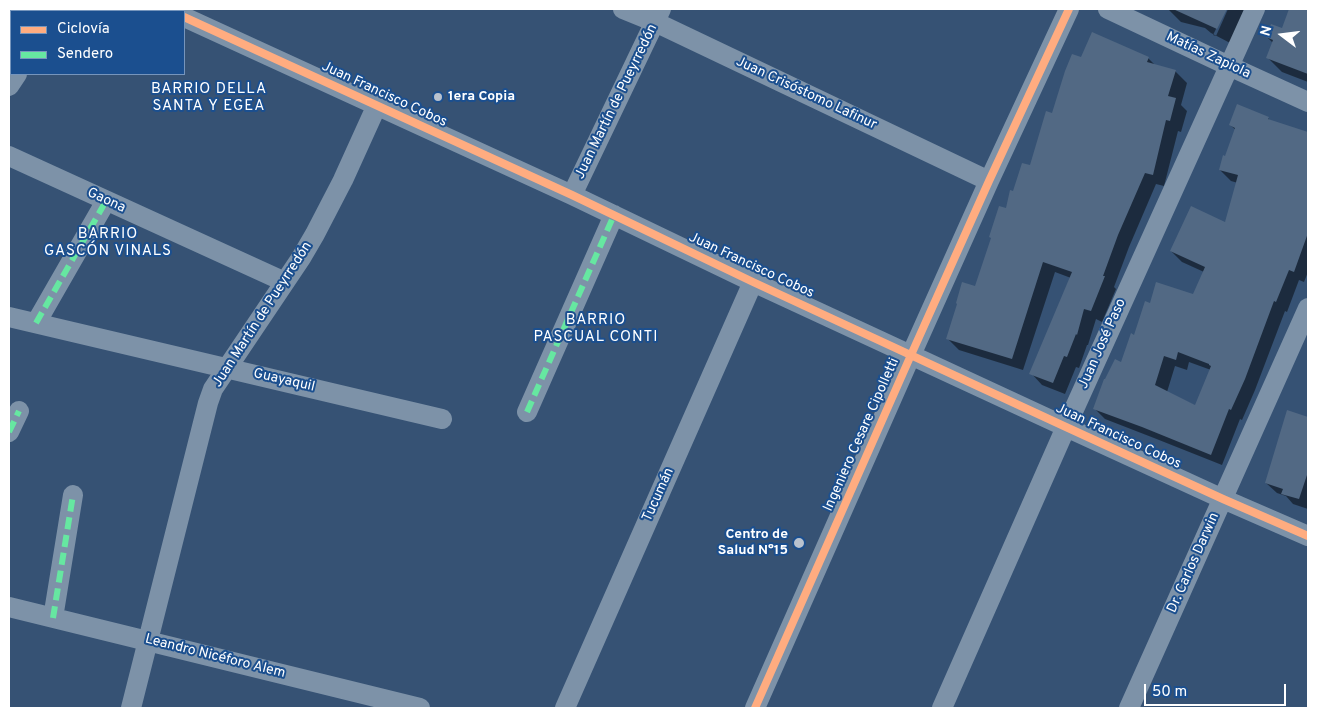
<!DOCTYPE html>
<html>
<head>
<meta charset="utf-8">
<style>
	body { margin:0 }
	#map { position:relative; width:1317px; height:717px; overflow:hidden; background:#365274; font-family:Overpass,sans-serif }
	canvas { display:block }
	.frame { position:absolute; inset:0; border:10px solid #fff; pointer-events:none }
	.legend { position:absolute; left:10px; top:10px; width:175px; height:65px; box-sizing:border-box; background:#1b4f8f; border:1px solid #7695bc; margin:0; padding:6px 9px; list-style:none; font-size:15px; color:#fff }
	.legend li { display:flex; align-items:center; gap:10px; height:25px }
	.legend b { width:25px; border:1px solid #7695bc }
	.north { position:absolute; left:1257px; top:10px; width:50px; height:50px; -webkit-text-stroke:4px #1b4f8f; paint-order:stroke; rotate:285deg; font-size:14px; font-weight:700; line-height:20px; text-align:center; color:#fff }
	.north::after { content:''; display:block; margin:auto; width:18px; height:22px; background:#fff; clip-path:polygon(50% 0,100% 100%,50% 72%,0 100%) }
	.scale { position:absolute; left:1144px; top:684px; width:142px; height:22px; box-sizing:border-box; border:2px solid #fff; border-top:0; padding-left:6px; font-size:15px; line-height:18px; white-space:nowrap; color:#fff; -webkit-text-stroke:4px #1b4f8f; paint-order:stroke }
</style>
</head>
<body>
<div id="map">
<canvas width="1317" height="717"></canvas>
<div class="frame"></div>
<ul class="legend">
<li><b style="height:6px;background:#ffac80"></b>Ciclovía</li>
<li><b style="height:6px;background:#66e7a1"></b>Sendero</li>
</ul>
<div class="north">N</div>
<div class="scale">50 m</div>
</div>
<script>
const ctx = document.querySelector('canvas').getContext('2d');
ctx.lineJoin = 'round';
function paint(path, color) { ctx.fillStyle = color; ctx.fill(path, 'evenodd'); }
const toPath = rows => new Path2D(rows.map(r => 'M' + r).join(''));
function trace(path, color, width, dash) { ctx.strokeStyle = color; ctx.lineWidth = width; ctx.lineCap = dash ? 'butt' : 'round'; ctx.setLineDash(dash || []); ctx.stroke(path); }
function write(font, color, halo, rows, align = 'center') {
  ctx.font = font + ' Overpass,sans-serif'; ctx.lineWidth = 4; ctx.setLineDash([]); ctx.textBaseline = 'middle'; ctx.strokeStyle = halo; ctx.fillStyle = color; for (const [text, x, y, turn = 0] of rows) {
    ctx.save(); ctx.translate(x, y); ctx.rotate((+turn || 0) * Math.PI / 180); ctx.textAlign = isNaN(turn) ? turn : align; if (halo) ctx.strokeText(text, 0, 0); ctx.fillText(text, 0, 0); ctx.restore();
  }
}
paint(toPath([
	[9,9,35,9,37,11,11,11,11,49,9,53],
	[1168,9,1226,9,1213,35,1216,36,1228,9,1249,9,1232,44,1211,33,1205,28,1181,22],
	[1290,9,1308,9,1308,82,1282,72,1268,58,1273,43,1267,37,1282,30],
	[1148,58,1156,66,1175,71,1187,83,1181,105,1187,111,1181,132,1178,131,1164,186,1156,184,1129,247,1114,287,1116,289,1102,322,1096,319,1088,345,1087,345,1079,368,1076,367,1065,394,1042,385,1031,373,1071,278,1055,272,1023,370,959,350,948,339,976,287,992,238,1007,209,1014,193,1031,167,1053,114,1082,59],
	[1268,118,1270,121,1308,133,1308,272,1304,282,1299,280,1287,312,1285,311,1255,390,1242,420,1240,419,1222,465,1154,438,1105,419,1094,408,1122,363,1151,305,1194,296,1204,272,1182,262,1171,251,1225,224,1238,183,1231,181,1220,170,1236,130,1230,125],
	[1189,362,1211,370,1196,406,1167,392,1175,366,1187,370],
	[1288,412,1308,418,1308,509,1293,504,1286,496,1277,493,1266,483]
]), '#0007');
paint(toPath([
	[1173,9,1227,9,1217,29],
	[1289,9,1308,9,1308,74,1266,58,1273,40,1266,37,1271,24,1282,28],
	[1092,32,1149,57,1147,62,1176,70,1168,96,1176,98,1170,121,1166,120,1153,175,1145,173,1118,235,1103,276,1105,276,1091,311,1084,309,1077,335,1076,334,1067,357,1064,356,1053,383,1029,374,1072,272,1043,262,1012,359,946,339,957,304,956,303,962,282,975,286,991,238,989,237,999,206,1006,208,1010,190,1013,191,1022,163,1030,165,1046,111,1052,113,1065,71,1072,54,1081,57],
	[1237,104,1269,117,1268,119,1308,132,1308,233,1294,272,1289,270,1276,302,1274,301,1245,379,1231,410,1229,409,1211,455,1142,427,1093,409,1104,379,1105,379,1115,359,1121,362,1131,333,1134,335,1145,301,1150,303,1156,282,1193,294,1205,267,1170,251,1191,206,1225,222,1238,175,1219,170,1223,155,1225,156,1235,128,1229,125],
	[1178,352,1209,364,1209,365,1211,366,1195,405,1155,385,1164,356,1176,360],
	[1287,410,1308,417,1308,472,1299,499,1281,494,1283,489,1265,483]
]), '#526984');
trace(toPath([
	[165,9,171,11],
	[623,9,655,22,989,181],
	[1108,9,1229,66,1308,102],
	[56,11,58,9],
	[184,17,572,195,753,282,1066,427,1223,499,1308,536],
	[9,86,17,74],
	[9,156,285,282],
	[572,195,661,9],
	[9,317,442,419],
	[36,323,106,201],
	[527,412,614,215],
	[9,432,19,411],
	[9,607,420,708],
	[53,618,73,495],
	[131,708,208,403,213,389,301,258,315,234,343,180,377,105],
	[565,708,753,282],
	[755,708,911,355,989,181,1069,9],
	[942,708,1066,427,1255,9],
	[1129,708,1308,308]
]), '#7d92a8', 20);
trace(toPath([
	[36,323,106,201],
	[527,412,614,215],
	[9,432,19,411],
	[53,618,73,495]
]), '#66e7a1', 6, [12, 6]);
trace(toPath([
	[184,17,572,195,753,282,1066,427,1223,499,1308,536],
	[755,708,911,355,989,181,1069,9]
]), '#ffac80', 8);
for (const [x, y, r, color] of [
	[438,97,5,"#b9c2ce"],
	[799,543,6,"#b9c2ce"]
]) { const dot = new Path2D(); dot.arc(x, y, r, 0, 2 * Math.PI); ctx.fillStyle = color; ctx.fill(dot); trace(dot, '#1b4f8f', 2); }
write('14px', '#fff', '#1b4f8f', [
	["Matías Zapiola",1208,56,25],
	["Juan Crisóstomo Lafinur",806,94,25],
	["Juan Francisco Cobos",384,95,25],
	["Juan Martín de Pueyrredón",617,102,-64],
	["Gaona",106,201,25],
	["Juan Francisco Cobos",751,266,25],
	["Juan Martín de Pueyrredón",263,315,-57],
	["Juan José Paso",1103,344,-66],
	["Guayaquil",284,381,13],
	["Ingeniero Cesare Cipolletti",862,435,-66],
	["Juan Francisco Cobos",1118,437,25],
	["Tucumán",659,495,-66],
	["Dr. Carlos Darwin",1194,563,-66],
	["Leandro Nicéforo Alem",215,657,14]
]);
write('bold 14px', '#fff', '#1b4f8f', [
	["1era Copia",448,97],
	["Centro de",788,535,"right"],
	["Salud N°15",788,551,"right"]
], 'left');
ctx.letterSpacing = '1px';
write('15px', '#fff', '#1b4f8f', [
	["BARRIO DELLA",209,90],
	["SANTA Y EGEA",209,107],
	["BARRIO",108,235],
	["GASCÓN VINALS",108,252],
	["BARRIO",596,321],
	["PASCUAL CONTI",596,338]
]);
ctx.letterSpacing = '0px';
</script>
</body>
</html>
